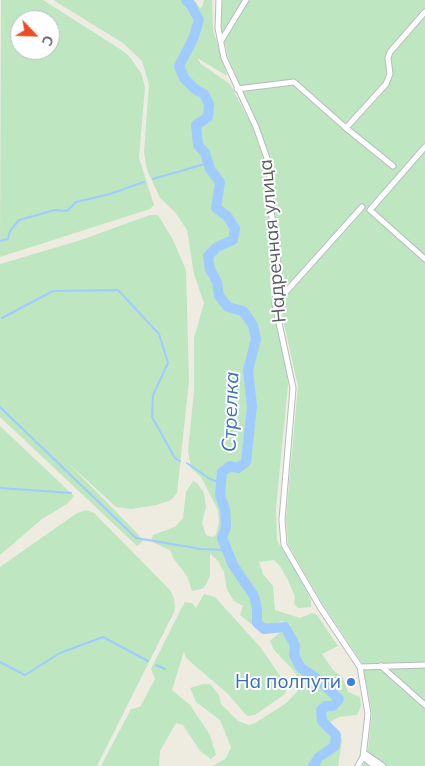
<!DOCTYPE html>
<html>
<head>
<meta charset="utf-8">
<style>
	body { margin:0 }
	#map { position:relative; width:425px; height:766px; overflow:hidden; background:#eeece1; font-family:Mulish,sans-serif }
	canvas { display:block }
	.north { position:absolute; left:10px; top:10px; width:50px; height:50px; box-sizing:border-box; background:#fff; border:1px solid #bdbec1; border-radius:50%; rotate:114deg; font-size:14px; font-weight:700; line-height:20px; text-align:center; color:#5a5d63 }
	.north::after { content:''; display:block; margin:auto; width:18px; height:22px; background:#ef4c26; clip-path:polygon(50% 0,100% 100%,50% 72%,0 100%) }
</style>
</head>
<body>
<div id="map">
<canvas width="425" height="766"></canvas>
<div class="north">С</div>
</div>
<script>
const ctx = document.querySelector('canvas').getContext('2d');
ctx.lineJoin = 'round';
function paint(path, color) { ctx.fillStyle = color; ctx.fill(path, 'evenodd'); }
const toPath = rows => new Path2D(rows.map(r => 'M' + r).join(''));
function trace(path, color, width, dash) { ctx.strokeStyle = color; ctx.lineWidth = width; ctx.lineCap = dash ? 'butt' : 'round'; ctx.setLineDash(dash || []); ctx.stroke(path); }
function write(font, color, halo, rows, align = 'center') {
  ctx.font = font + ' Mulish,sans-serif'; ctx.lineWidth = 4; ctx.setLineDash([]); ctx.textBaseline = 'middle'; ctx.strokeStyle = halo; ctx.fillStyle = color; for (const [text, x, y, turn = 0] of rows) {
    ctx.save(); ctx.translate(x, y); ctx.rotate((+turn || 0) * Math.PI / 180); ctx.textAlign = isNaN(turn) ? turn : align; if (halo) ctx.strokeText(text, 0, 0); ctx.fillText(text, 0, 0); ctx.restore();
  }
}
paint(toPath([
	[1,0,43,0,120,49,129,56,141,73,145,87,139,158,154,205,150,209,0,257],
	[20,20,50,20,50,50,20,50],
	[53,0,194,0,200,8,202,7,204,0,212,0,213,30,227,76,197,58,201,64,230,84,253,128,264,161,272,249,270,280,272,302,287,370,288,385,276,508,277,541,294,567,311,600,311,607,298,608,294,604,295,597,288,580,280,566,274,560,259,562,263,574,273,586,275,610,300,618,312,613,317,615,338,646,322,654,333,670,343,678,348,692,360,697,361,706,357,715,339,717,330,722,342,740,338,766,213,766,226,758,231,747,220,720,196,702,190,688,203,684,210,684,219,695,221,704,238,721,249,725,255,723,285,704,297,692,300,682,294,671,274,650,270,641,279,633,285,632,291,625,282,621,266,626,251,624,240,615,243,606,234,601,227,590,224,572,218,561,210,554,210,576,204,588,192,591,187,576,173,558,171,551,151,541,153,535,175,527,183,518,186,492,193,481,198,484,204,493,206,507,202,523,206,535,212,537,216,535,219,522,218,510,201,477,191,468,188,451,194,391,194,338,204,303,194,274,187,230,175,212,160,198,147,170,144,152,149,85,142,61,123,43],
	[219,0,425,0,425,766,362,766,367,758,372,714,362,663,322,603,288,544,286,518,298,386,279,302,281,255,275,211,273,163,228,57,221,27],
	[150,215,158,215,173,240,186,270,189,381,177,493,171,500,157,505,131,509,116,507,67,462,137,533,143,541,137,546,0,417,0,264,81,240],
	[0,426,74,496,67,504,42,519,0,555],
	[86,510,94,513,170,590,174,598,175,610,97,766,0,766,0,567,77,513],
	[204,594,215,597,261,648,287,686,285,694,255,715,247,716,227,693,186,658,184,651,172,690,190,705,210,735,216,755,211,759,200,751,183,725,176,723,160,751,159,766,101,766,131,709,140,707,155,679,151,669,180,611,185,602,192,603,196,608]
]), '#bde6c1');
trace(toPath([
	[153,179,208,163],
	[0,241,8,239,10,231,19,220,55,210,67,211,76,202,110,194,144,182],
	[2,318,53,291,118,290,159,334,168,363,153,395,152,417,175,458,180,461],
	[0,407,136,538,201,549,226,550],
	[187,463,210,479,221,483],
	[0,488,71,493],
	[0,662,25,675,60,653,103,637,148,661],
	[156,665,165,669]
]), '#a0cbff', 2);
trace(toPath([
	[186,0,191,5,199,20,193,39,179,66,184,78,195,89,204,94,209,104,208,117,196,125,198,145,205,153,210,169,220,182,216,208,227,216,235,228,233,240,217,247,208,256,210,269,217,282,219,296,228,307,243,311,253,325,256,339,248,370,252,406,246,462,238,468,230,466,222,472,220,495,225,509,226,527,222,538,233,565,254,596,257,609,257,623,264,629,285,627,295,645,294,655,301,668,319,680,339,699,333,706,326,706,321,710,322,721,336,735,335,746,319,757,313,766]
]), '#a0cbff', 10);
const street = toPath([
	[219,0,218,28,224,58,256,127,269,164,271,211,278,255,275,304,293,388,282,520,284,545,320,607,360,667,368,714,363,757,358,766],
	[221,41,246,0],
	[237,89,294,82,346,128,386,84,390,74,388,58,390,52,425,12],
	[346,128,393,166],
	[425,147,370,210,425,259],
	[275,304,362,207],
	[381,666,425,705],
	[360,667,425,665],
	[364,753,383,766],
	[363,757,375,766]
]);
trace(street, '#b9bbc1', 7);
trace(street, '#fff', 5);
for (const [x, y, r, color] of [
	[351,682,5,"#3f7fe0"]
]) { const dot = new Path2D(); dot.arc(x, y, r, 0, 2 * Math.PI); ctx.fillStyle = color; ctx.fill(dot); trace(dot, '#fff', 2); }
write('19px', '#5a5d63', '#fff', [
	["Надречная улица",273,241,-95]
]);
write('19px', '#366cbe', '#fff', [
	["На полпути",341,682]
], 'right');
write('italic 20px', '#3f72c7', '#fff', [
	["Стрелка",231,412,-88]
]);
</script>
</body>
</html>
